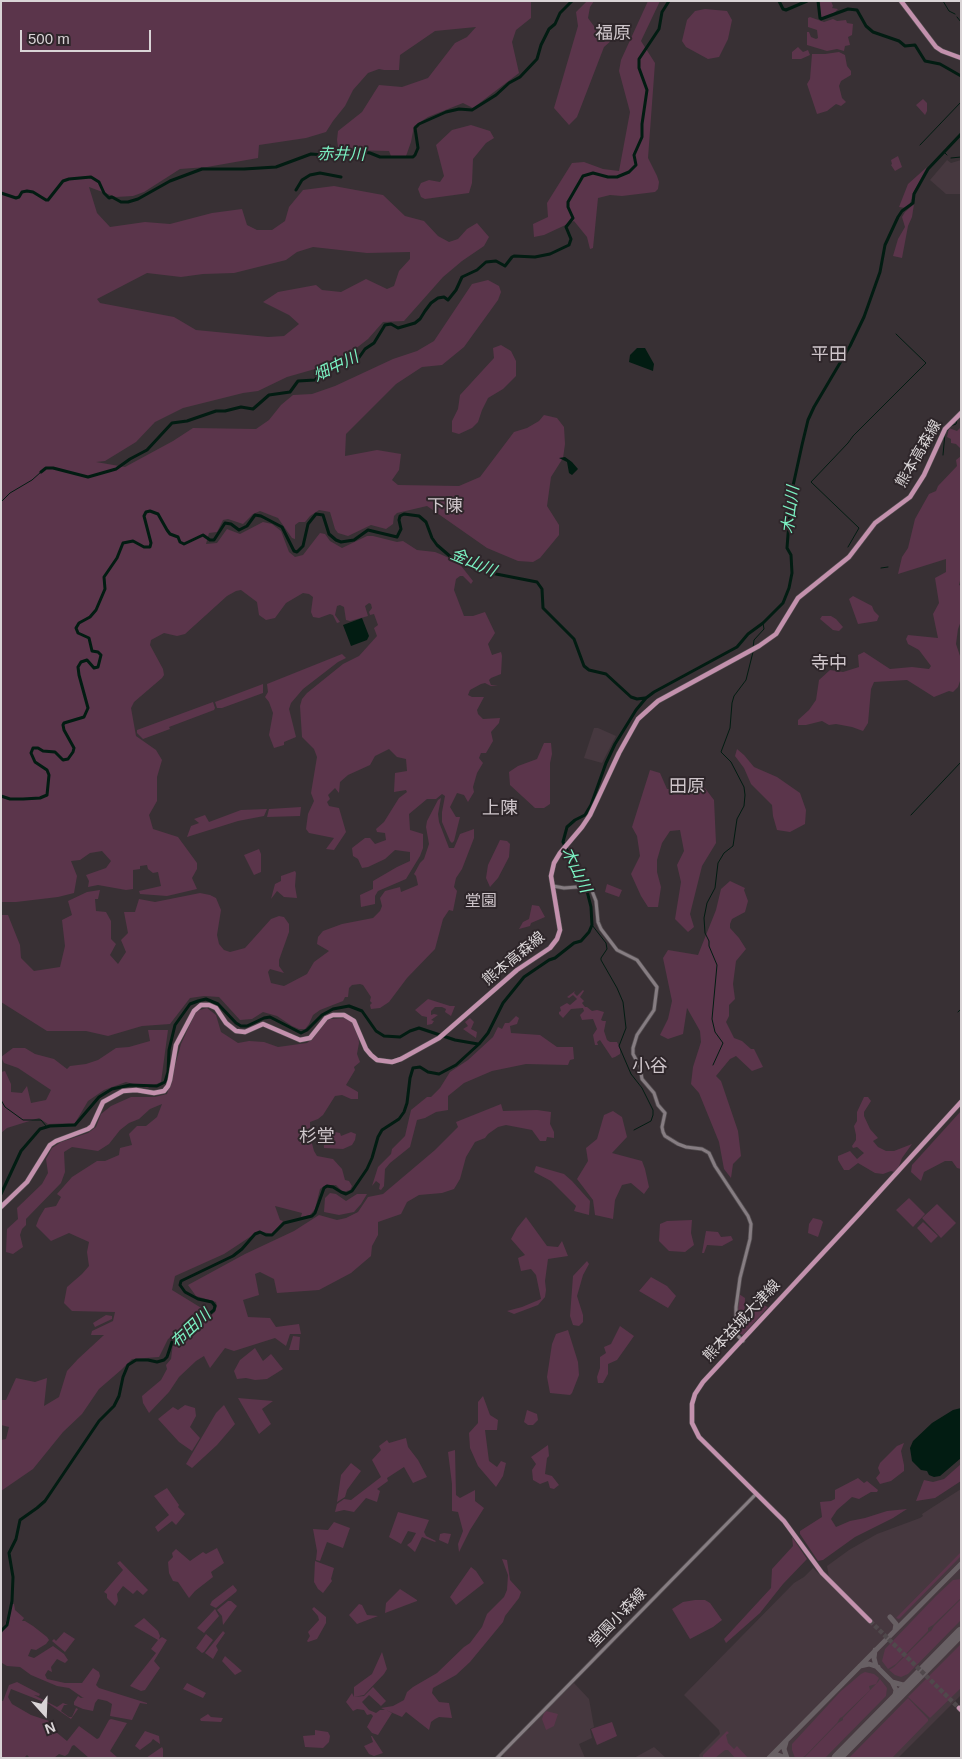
<!DOCTYPE html>
<html>
<head>
<meta charset="utf-8">
<style>
	body { margin:0 }
	#map { position:relative; width:962px; height:1759px; overflow:hidden; background:#383034; font-family:Arial,sans-serif }
	canvas { display:block }
	.frame { position:absolute; inset:0; border:2px solid #d9d4d6; pointer-events:none }
	.north { position:absolute; left:20px; top:1689px; width:50px; height:50px; -webkit-text-stroke:4px #2e262a; paint-order:stroke; rotate:160deg; font-size:14px; font-weight:700; line-height:20px; text-align:center; color:#d9d4d6 }
	.north::after { content:''; display:block; margin:auto; width:18px; height:22px; background:#d9d4d6; clip-path:polygon(50% 0,100% 100%,50% 72%,0 100%) }
	.scale { position:absolute; left:20px; top:30px; width:131px; height:22px; box-sizing:border-box; border:2px solid #d9d4d6; border-top:0; padding-left:6px; font-size:15px; line-height:18px; white-space:nowrap; color:#d9d4d6; -webkit-text-stroke:4px #2e262a; paint-order:stroke }
</style>
</head>
<body>
<div id="map">
<canvas width="962" height="1759"></canvas>
<div class="frame"></div>
<div class="north">N</div>
<div class="scale">500 m</div>
</div>
<script>
const ctx = document.querySelector('canvas').getContext('2d');
ctx.lineJoin = 'round';
function paint(path, color) { ctx.fillStyle = color; ctx.fill(path, 'evenodd'); }
const toPath = rows => new Path2D(rows.map(r => 'M' + r).join(''));
function trace(path, color, width, dash) { ctx.strokeStyle = color; ctx.lineWidth = width; ctx.lineCap = dash ? 'butt' : 'round'; ctx.setLineDash(dash || []); ctx.stroke(path); }
function write(font, color, halo, rows, align = 'center') {
  ctx.font = font + ' Arial,"Noto Sans JP",sans-serif'; ctx.lineWidth = 4; ctx.setLineDash([]); ctx.textBaseline = 'middle'; ctx.strokeStyle = halo; ctx.fillStyle = color; for (const [text, x, y, turn = 0] of rows) {
    ctx.save(); ctx.translate(x, y); ctx.rotate((+turn || 0) * Math.PI / 180); ctx.textAlign = isNaN(turn) ? turn : align; if (halo) ctx.strokeText(text, 0, 0); ctx.fillText(text, 0, 0); ctx.restore();
  }
}
paint(toPath([
	[947,160,951,163,961,160,961,194,946,194,930,180],
	[594,728,598,728,616,736,602,763,584,758],
	[961,1489,961,1695,898,1758,700,1758,699,1755,720,1734,719,1730,684,1695,794,1583,804,1577,813,1568,819,1574,829,1577,827,1566,849,1550,877,1534,920,1518,923,1516,922,1514],
	[574,1683,589,1699,594,1727,590,1729,592,1738,579,1744,585,1758,504,1758,503,1755,526,1731,530,1729,531,1725],
	[654,1747,666,1758,634,1758]
]), '#46383f');
paint(toPath([
	[1,1,531,1,531,18,516,30,512,42,519,73,473,108,463,103,428,117,414,126,411,142,406,156,391,156,389,151,349,150,338,147,337,140,338,131,362,112,379,85,402,87,428,78,455,43,467,37,476,27,435,31,400,55,399,70,384,70,379,69,368,73,353,90,345,106,333,121,326,132,306,138,259,145,258,158,207,167,180,169,144,192,133,196,116,197,89,187,97,213,110,227,145,222,170,224,212,213,242,209,247,225,257,230,272,230,285,221,289,207,303,190,334,186,383,195,405,216,424,221,438,236,449,242,458,239,467,229,477,223,489,237,484,246,462,261,443,277,404,321,383,322,368,339,350,353,322,367,287,377,258,391,243,393,183,408,155,422,136,442,105,461,96,462,125,467,173,441,193,428,256,429,269,420,281,405,293,395,312,394,335,386,393,359,417,351,434,341,472,284,488,280,499,286,501,292,498,300,464,347,442,365,422,367,396,384,346,434,345,456,377,450,401,454,399,470,392,480,398,485,459,486,480,477,514,432,527,428,539,421,544,415,557,418,564,427,565,444,563,458,551,477,547,506,559,525,559,535,540,558,533,562,518,561,487,548,427,506,397,513,394,516,393,524,386,529,371,525,348,536,338,533,335,529,330,512,319,510,310,516,305,522,299,522,295,525,295,539,292,538,278,518,260,511,253,514,243,524,228,519,223,520,217,532,209,533,206,544,217,543,227,529,240,534,263,522,272,524,281,531,289,552,295,557,303,555,320,533,325,534,330,541,342,548,367,536,373,536,397,542,403,541,417,550,435,552,440,554,458,562,473,581,471,584,463,576,460,576,456,579,454,590,464,616,473,616,485,612,495,633,488,644,492,655,501,652,502,656,501,674,491,678,489,680,491,685,498,685,491,686,485,683,481,684,470,690,468,695,472,697,484,697,477,710,478,714,483,719,500,718,499,723,491,732,493,741,486,753,481,753,479,758,483,763,477,773,473,787,474,792,468,802,464,795,457,793,450,807,456,817,460,817,454,841,452,843,450,841,442,822,442,812,445,796,442,794,436,799,427,799,409,814,410,830,423,834,423,848,420,856,406,879,378,891,375,896,375,904,361,907,360,895,373,889,373,881,397,867,410,861,410,852,395,850,385,859,368,867,362,868,358,859,353,856,352,848,365,838,370,838,375,844,386,840,385,833,377,832,376,829,384,822,399,798,407,792,406,790,394,792,395,773,407,771,406,759,397,757,389,749,375,756,370,765,348,775,340,782,339,793,335,788,328,795,330,799,327,802,329,806,339,808,346,832,334,850,326,849,334,838,309,833,306,829,308,814,314,801,311,793,317,757,314,749,302,737,300,706,302,699,307,693,343,664,359,656,377,636,374,628,378,625,374,614,370,615,369,612,372,608,371,604,369,603,365,606,368,616,350,621,346,620,344,607,340,605,337,606,335,615,340,622,337,623,333,615,330,614,319,618,313,617,311,612,313,597,309,594,303,593,286,603,275,618,266,620,259,615,257,602,241,590,236,591,227,596,185,634,177,636,164,633,151,640,150,645,163,669,164,675,162,678,134,702,131,708,136,736,156,750,162,760,157,777,157,801,149,815,153,829,178,837,197,863,197,869,192,878,197,889,167,896,140,894,139,891,161,886,158,872,153,873,148,869,147,865,140,866,140,869,133,870,133,889,126,890,98,885,88,887,89,881,86,875,106,868,111,861,102,851,90,853,80,860,71,861,77,876,74,893,58,897,16,902,1,902],
	[313,247,367,253,410,252,410,259,399,271,394,286,387,289,366,279,341,292,322,290,316,285,278,292,263,302,289,315,299,324,284,336,268,337,196,330,174,317,100,303,97,299,147,273,181,277,203,274,234,273,286,260,297,252],
	[587,1,594,1,590,7,588,18,596,29,604,32,612,40,604,47,577,117,569,125,554,108,578,26,576,12],
	[648,1,660,1,641,41,655,63,648,158,657,176,659,182,658,189,655,192,622,196,610,195,598,198,593,248,590,249,587,237,574,221,544,235,534,237,533,224,548,217,547,203,572,163,584,162,603,169,619,171,630,112,619,71,621,60],
	[826,1,831,1,833,6,832,8,838,9,832,15,821,19,820,2],
	[705,9,727,11,732,20,728,39,719,57,708,59,686,47,682,41,687,20,695,11],
	[810,17,824,22,833,19,837,21,846,20,847,23,853,24,852,35,848,37,850,45,845,46,844,51,837,49,827,51,807,45,807,32,809,32,811,37,816,39,818,38,817,30,808,27,808,18],
	[798,47,803,52,808,50,810,55,801,59,792,59,792,52],
	[839,52,845,55,847,66,851,71,851,75,841,81,839,86,842,98,846,102,841,106,836,104,827,111,817,114,807,84,810,79,812,54,825,54],
	[923,99,927,103,927,111,925,115,916,105],
	[471,125,490,131,494,138,486,143,473,159,472,183,469,193,425,199,421,197,418,189,421,183,429,180,440,182,444,176,436,145,452,130],
	[898,156,902,167,895,171,891,165,892,164,891,160],
	[927,167,913,193,910,204,906,208,899,207,908,184],
	[914,204,912,217,908,226,902,258,893,256,898,239,905,227,902,217,905,212],
	[501,345,511,351,516,361,516,376,503,389,488,398,482,410,478,422,472,428,459,434,452,432,452,421,458,409,460,395,494,358,493,348],
	[961,427,961,449,956,444,951,443,951,439,947,437,949,428,957,431],
	[961,456,961,577,959,585,961,586,961,621,958,629,956,644,961,659,961,678,958,687,953,692,949,691,934,697,907,680,874,682,871,689,868,723,863,731,852,727,836,724,829,725,822,721,806,725,798,725,798,720,809,710,816,700,819,680,830,670,843,672,859,667,858,655,864,652,890,669,912,667,929,669,931,666,919,650,908,644,906,639,908,635,938,638,933,614,939,603,935,578,946,572,946,559,898,574,902,557,908,548,915,519,929,494,936,491,938,486,957,466,956,460],
	[853,596,872,606,874,611,879,616,877,621,858,624,849,599],
	[822,616,831,616,836,619,843,627,839,631,833,630,820,619],
	[342,654,346,658,338,662,303,689,291,703,289,709,296,737,284,742,284,745,274,748,269,735,273,713,269,702,265,697,268,692,267,684],
	[263,684,263,693,222,708,217,708,215,702],
	[213,702,215,708,214,710,169,727,170,729,143,739,137,733,137,730],
	[544,743,551,743,552,754,550,763,550,804,544,808,535,808,510,785,509,772,518,766,537,759],
	[737,749,744,755,754,767,777,777,800,793,806,810,805,824,790,832,777,830,773,816,772,805,751,784,744,768,735,756],
	[650,770,660,773,667,789,683,789,684,779,693,777,701,783,714,800,716,843,702,866,690,914,694,927,688,932,675,919,681,882,677,865,684,851,680,830,670,831,662,843,657,860,657,872,661,887,658,907,648,907,641,896,631,874,640,856,637,836,632,827],
	[441,798,438,814,439,822,449,848,454,848,460,834,474,829,474,838,462,869,456,878,454,887,457,891,453,911,449,910,443,919,435,949,407,978,389,1002,380,1008,371,1009,370,1005,372,1003,370,1001,371,997,363,985,360,984,352,985,349,988,348,997,345,997,343,1001,320,1010,313,1015,309,1024,305,1029,299,1029,292,1026,277,1016,263,1012,252,1019,240,1020,219,997,204,996,190,998,170,1024,142,1026,108,1036,86,1031,47,1031,1,1002,1,915,8,915,20,945,21,958,34,971,60,967,65,946,62,920,72,915,68,901,87,892,100,890,98,899,95,899,96,911,106,912,111,921,111,939,116,944,110,955,118,964,126,952,121,940,128,933,124,912,135,912,139,899,155,902,200,893,210,895,216,898,221,910,217,935,219,944,224,950,230,952,245,948,271,919,279,916,284,917,289,924,289,932,279,960,279,966,284,973,270,969,268,972,271,983,284,986,286,985,307,974,314,962,329,951,317,944,318,937,323,931,342,924,373,918,380,911,382,906,380,898,385,891,400,887,401,892,418,885,416,876,414,874,420,863,424,859,429,844,426,827,427,821,438,800],
	[301,807,300,816,267,817,269,809],
	[267,809,264,816,238,821,187,837,191,826,199,823,194,819,205,815,209,822,241,810],
	[500,840,507,841,510,844,509,857,498,878,490,887,486,878,488,865],
	[259,849,261,854,261,872,254,875,244,855],
	[295,871,296,873,295,886,297,898,284,897,277,891,271,899,275,884,281,881,281,876],
	[730,881,745,888,744,890,748,901,745,912,732,919,730,924,730,928,739,938,746,949,736,961,733,984,735,999,729,1005,729,1016,726,1022,734,1038,742,1041,751,1049,754,1049,763,1067,752,1071,736,1056,730,1059,716,1076,721,1081,738,1131,741,1156,733,1164,731,1178,724,1169,719,1142,699,1093,691,1084,693,1067,701,1042,700,1031,687,1008,683,1034,668,1039,660,1035,668,1019,672,1001,663,958,668,950,698,955,716,910,721,889],
	[607,884,622,890,619,897,605,892],
	[532,905,539,906,545,917,531,923,530,926,519,929,523,922,529,919],
	[535,936,540,938,539,940,530,954,507,969,513,960,517,958,517,954,521,953,524,948,523,942,532,939],
	[583,990,584,991,580,997,584,1001,582,1003,585,1007,587,1007,592,1011,597,1010,604,1012,601,1020,603,1021,606,1021,604,1031,607,1040,610,1042,617,1042,620,1049,620,1054,615,1057,612,1058,600,1040,597,1042,598,1045,595,1045,593,1035,597,1029,593,1019,582,1020,580,1015,584,1011,583,1008,571,1009,563,1018,559,1014,559,1012,561,1011,560,1007,567,1003,570,1005,577,999,573,995,569,998,567,997,575,991,574,993,577,996],
	[428,999,450,1006,455,1006,451,1016,445,1012,446,1009,442,1007,435,1007,431,1011,431,1015,434,1014,438,1015,431,1020,434,1021,432,1024,427,1025,427,1017,422,1016,415,1010],
	[207,1008,216,1015,221,1032,238,1043,249,1041,264,1042,278,1047,307,1043,313,1038,325,1022,330,1019,345,1018,353,1022,358,1032,359,1043,357,1054,360,1062,354,1067,355,1070,346,1085,358,1092,358,1099,351,1099,342,1095,335,1096,323,1115,318,1119,310,1122,310,1136,314,1151,317,1156,333,1159,342,1169,345,1180,349,1181,352,1186,350,1190,346,1191,342,1191,336,1185,326,1185,320,1189,315,1209,310,1215,301,1217,302,1213,275,1206,280,1220,283,1221,272,1234,259,1231,224,1254,175,1276,172,1290,203,1309,183,1331,168,1339,159,1357,132,1359,121,1370,99,1389,82,1414,63,1432,33,1469,1,1491,1,1440,6,1439,9,1427,1,1425,1,1400,6,1400,16,1378,35,1382,47,1378,44,1406,59,1397,67,1371,78,1359,104,1335,91,1335,92,1331,113,1321,115,1312,72,1311,64,1303,67,1287,82,1274,89,1266,87,1252,89,1242,69,1233,51,1241,36,1226,39,1218,45,1208,56,1206,61,1197,57,1194,72,1177,97,1161,105,1161,119,1155,120,1148,132,1145,129,1134,137,1126,146,1126,157,1117,162,1104,150,1109,139,1119,129,1123,120,1130,109,1144,98,1151,72,1147,64,1152,65,1172,61,1183,26,1219,26,1225,22,1229,20,1235,23,1247,13,1254,6,1252,7,1229,18,1219,17,1208,42,1184,48,1173,46,1159,52,1148,61,1142,88,1133,96,1127,101,1114,111,1106,131,1097,155,1097,167,1094,181,1044,196,1011],
	[516,1016,519,1018,517,1024,510,1026,511,1033,540,1035,557,1047,573,1047,574,1059,570,1060,568,1065,526,1064,492,1071,464,1083,448,1096,448,1110,436,1112,425,1118,417,1120,410,1147,390,1163,385,1169,384,1186,381,1190,379,1189,380,1184,376,1181,372,1186,378,1167,391,1154,392,1149,405,1136,411,1110,427,1097,431,1097,440,1088,450,1072,468,1060,493,1037,498,1027,502,1029,505,1023,509,1023],
	[470,1018,474,1022,471,1029,477,1032,476,1038,463,1029,468,1026,465,1022],
	[148,1030,168,1030,161,1082,147,1088,126,1082,104,1090,88,1101,75,1123,48,1124,39,1118,7,1128,1,1133,1,1072,5,1071,11,1084,11,1092,22,1093,27,1086,31,1103,46,1100,51,1090,18,1068,4,1063,1,1057,13,1048,25,1048,35,1054,54,1059,67,1069,70,1066,86,1064,98,1060,116,1048,129,1047,150,1041],
	[864,1097,868,1097,871,1101,864,1112,864,1116,870,1129,878,1138,873,1141,878,1147,886,1151,894,1151,912,1144,902,1158,898,1169,894,1172,891,1171,883,1174,875,1173,858,1163,849,1170,844,1170,838,1160,838,1156,850,1151,857,1159,864,1153,857,1147,853,1148,852,1146,856,1140,856,1135,854,1126,857,1121,857,1112],
	[501,1104,503,1111,537,1110,551,1112,550,1124,554,1132,554,1138,547,1137,546,1141,540,1141,532,1130,506,1125,498,1127,488,1134,485,1138,475,1142,466,1157,460,1179,454,1189,442,1193,419,1195,407,1202,401,1214,378,1222,378,1235,372,1246,371,1256,351,1273,319,1290,277,1293,274,1279,260,1272,255,1274,259,1295,243,1300,248,1317,270,1318,276,1327,299,1324,301,1334,290,1334,286,1346,275,1338,234,1351,225,1348,210,1368,204,1356,196,1361,179,1377,169,1392,149,1413,143,1403,142,1396,161,1380,167,1369,166,1365,171,1359,173,1344,184,1340,215,1312,217,1306,216,1302,196,1296,188,1285,245,1254,294,1231,319,1215,337,1220,346,1218,358,1212,368,1197,383,1194,435,1150,458,1127,456,1122],
	[613,1111,622,1117,627,1137,612,1153,642,1161,645,1169,649,1187,644,1194,631,1183,622,1185,615,1200,613,1219,595,1215,593,1200,577,1179,588,1161,586,1148,597,1139,604,1115],
	[961,1111,961,1169,957,1168,952,1161,945,1161,924,1172,921,1181,911,1172,912,1165],
	[330,1126,330,1131,340,1133,341,1136,351,1132,356,1134,355,1140,352,1145,343,1149,324,1148,323,1128],
	[536,1166,564,1174,572,1181,590,1201,589,1215,574,1211,576,1206,551,1181,534,1172],
	[330,1193,336,1194,346,1201,357,1194,367,1194,361,1204,354,1212,339,1215,324,1212,325,1198],
	[909,1198,925,1214,913,1227,896,1210],
	[937,1204,956,1223,941,1238,922,1218],
	[526,1217,547,1246,558,1247,562,1241,568,1256,548,1259,545,1281,546,1290,545,1297,538,1305,514,1314,507,1311,522,1307,541,1299,536,1275,531,1269,521,1271,518,1258,525,1255,511,1239,517,1228],
	[813,1218,821,1220,823,1222,818,1237,808,1233,809,1224],
	[692,1220,691,1233,694,1245,685,1252,669,1251,659,1241,660,1224,667,1221],
	[923,1222,938,1236,931,1243,917,1228],
	[706,1231,718,1232,721,1237,731,1236,733,1240,722,1246,707,1245,704,1253,702,1253],
	[587,1261,589,1264,583,1275,577,1296,583,1315,583,1322,579,1326,573,1325,570,1316,573,1276],
	[651,1277,667,1286,676,1296,668,1308,639,1291],
	[739,1294,745,1298,744,1327,760,1304,768,1307,743,1335,739,1333,737,1324],
	[106,1315,112,1316,112,1319,95,1327,93,1323],
	[620,1326,634,1336,617,1360,608,1364,608,1374,603,1383,598,1383,597,1377,600,1368,600,1357,606,1353,604,1347,611,1344],
	[568,1330,578,1362,579,1375,572,1393,570,1395,550,1393,547,1377,552,1344,556,1334],
	[293,1336,300,1337,299,1350,289,1350],
	[255,1348,263,1361,271,1354,283,1369,267,1379,255,1380,246,1378,237,1379,234,1371,240,1360],
	[483,1396,490,1415,498,1420,497,1430,485,1430,489,1461,497,1467,501,1461,506,1463,503,1476,496,1487,478,1466,470,1448,469,1433,478,1423,478,1402],
	[238,1398,273,1401,262,1409,271,1424,259,1434],
	[185,1405,195,1408,196,1416,190,1427,200,1438,192,1451,179,1442,158,1419,173,1407,178,1410],
	[224,1405,235,1424,217,1445,192,1468,186,1464,216,1413],
	[527,1410,537,1414,538,1420,533,1425,528,1425,524,1422],
	[406,1438,408,1447,418,1460,427,1477,413,1483,404,1467,387,1478,388,1481,377,1489,380,1491,377,1502,366,1498,354,1512,344,1510,335,1512,337,1504,344,1499,351,1500,381,1477,372,1460,381,1450,379,1446,387,1440,389,1443],
	[904,1443,901,1451,904,1465,904,1471,891,1481,880,1484,876,1478,880,1473,878,1468,880,1463,897,1446],
	[548,1445,549,1456,547,1458,545,1474,552,1476,559,1485,554,1489,550,1488,548,1481,540,1484,533,1480,532,1470,536,1464,531,1457],
	[455,1450,456,1495,460,1498,475,1490,475,1501,484,1508,470,1530,459,1552,458,1544,463,1531,458,1512,452,1511,452,1484,448,1452],
	[351,1463,361,1471,347,1490,345,1497,337,1502,341,1475],
	[961,1464,961,1481,935,1498,916,1501,924,1480,933,1482,944,1479],
	[858,1478,864,1483,867,1481,878,1490,877,1492,871,1492,859,1499,852,1497,837,1510,831,1519,836,1527,850,1521,865,1518,887,1511,907,1509,893,1518,855,1537,823,1560,818,1561,800,1534,800,1531,822,1517,820,1502,831,1501,835,1499,835,1490],
	[167,1488,179,1505,178,1507,185,1514,176,1525,172,1521,158,1532,155,1527,169,1515,154,1496],
	[398,1512,429,1520,424,1532,426,1536,436,1541,435,1542,422,1537,415,1552,407,1545,411,1542,416,1533,408,1531,401,1544,389,1537],
	[334,1522,350,1528,343,1548,327,1542,320,1561,316,1560,317,1551,313,1529,328,1530],
	[444,1533,451,1534,448,1544,439,1540,440,1534],
	[792,1537,807,1559,783,1584,760,1613,726,1643,724,1639,771,1588,772,1569,793,1546],
	[217,1548,224,1563,211,1572,213,1577,195,1591,189,1598,178,1582,173,1581,169,1573,168,1562,173,1557,172,1553,176,1549,190,1561,203,1552,206,1554],
	[961,1552,961,1556,899,1619,896,1618],
	[502,1559,507,1560,510,1580,521,1592,519,1598,505,1616,503,1622,470,1662,456,1675,433,1688,432,1693,439,1702,449,1703,452,1718,439,1717,435,1719,431,1722,429,1730,406,1712,402,1717,386,1710,392,1713,378,1735,372,1733,367,1727,373,1716,371,1714,367,1715,364,1710,357,1709,353,1711,346,1702,352,1693,354,1697,364,1696,373,1687,386,1701,381,1706,369,1695,362,1702,369,1710,376,1713,380,1710,385,1710,381,1708,393,1706,404,1700,407,1692,413,1687,437,1673,464,1647,470,1643,482,1627,487,1614,504,1597,507,1590,508,1575],
	[120,1561,148,1590,143,1595,137,1590,133,1594,123,1586,117,1594,118,1601,115,1606,107,1598,107,1594,104,1592,123,1570,117,1563],
	[315,1561,334,1568,331,1579,332,1581,323,1593,318,1589,314,1582],
	[471,1567,476,1571,484,1583,456,1605,450,1597],
	[961,1579,961,1598,933,1625,928,1628,928,1631,896,1664,888,1669,882,1661,885,1649,936,1596,953,1580],
	[233,1585,237,1590,236,1592,216,1608,210,1605,212,1601],
	[400,1589,417,1600,417,1601,385,1613,386,1603],
	[961,1599,961,1620,908,1674,901,1677,895,1675,889,1670,894,1667,929,1632,931,1631,934,1626],
	[695,1600,705,1600,710,1603,722,1620,713,1627,690,1639,672,1609,683,1602],
	[228,1601,231,1601,237,1606,223,1625,222,1616,217,1610],
	[12,1604,14,1604,15,1610,24,1618,22,1621,25,1621,33,1626,47,1637,49,1640,46,1644,36,1650,31,1649,28,1656,34,1658,53,1646,64,1654,68,1660,65,1663,57,1659,51,1667,52,1672,48,1670,45,1675,47,1679,65,1683,82,1683,93,1668,99,1672,100,1676,96,1685,99,1688,147,1703,147,1704,140,1703,132,1720,110,1716,112,1704,107,1701,98,1699,95,1703,93,1711,83,1709,74,1705,74,1702,78,1696,81,1698,84,1697,82,1697,69,1688,57,1686,31,1675,20,1667,7,1666,2,1663,1,1636],
	[359,1604,362,1605,367,1615,378,1616,357,1624,349,1615],
	[314,1607,326,1617,326,1623,317,1639,308,1642,307,1641,310,1636,308,1632,319,1620,318,1616,312,1609],
	[215,1609,219,1616,204,1633,197,1628],
	[144,1618,158,1631,160,1636,159,1639,162,1637,167,1640,154,1661,160,1668,145,1690,141,1691,130,1686,156,1653,151,1649,158,1640,134,1626],
	[223,1631,225,1633,216,1646,218,1650,213,1659,205,1653],
	[64,1632,75,1639,65,1652,52,1641,54,1639,56,1641],
	[206,1634,213,1640,204,1652,202,1653,196,1648],
	[961,1644,961,1688,930,1718,908,1697],
	[382,1652,387,1669,384,1674,364,1695,354,1697,354,1687,372,1674],
	[225,1656,242,1671,235,1675,222,1661],
	[865,1672,874,1674,879,1678,876,1684,869,1686,870,1690,842,1717,840,1718,837,1723,805,1756,801,1758,795,1758,792,1750,792,1744,841,1691,861,1674],
	[880,1679,887,1688,886,1696,825,1758,804,1758,838,1723,843,1720,843,1718,878,1682],
	[17,1682,40,1694,39,1696,34,1695,57,1707,63,1703,68,1705,64,1705,61,1711,69,1717,72,1717,76,1708,78,1709,71,1719,49,1704,11,1689,8,1697,12,1704,31,1715,49,1721,56,1732,67,1741,79,1726,97,1739,99,1738,109,1720,111,1719,127,1723,110,1751,118,1758,89,1758,74,1745,72,1746,68,1754,65,1756,59,1754,54,1758,30,1758,27,1755,24,1758,1,1758,1,1701,3,1701,9,1685],
	[187,1683,206,1693,203,1698,183,1689],
	[908,1698,928,1719,928,1721,892,1758,849,1758],
	[546,1711,558,1714,554,1726,546,1730,542,1719,544,1713],
	[208,1714,211,1717,223,1718,221,1722,201,1721,200,1719],
	[612,1722,617,1736,597,1745,591,1729],
	[315,1730,328,1732,330,1736,329,1742,323,1748,305,1747,303,1736,315,1735],
	[145,1731,159,1736,160,1744,153,1739,151,1742,140,1750,135,1746],
	[727,1731,729,1733,726,1735,728,1743,734,1749,737,1746,748,1758,735,1758,728,1750,725,1750,715,1758,703,1758,703,1755],
	[371,1736,372,1736,383,1753,374,1756,369,1754,364,1746,373,1742],
	[162,1747,163,1749,163,1758,146,1758]
]), '#5b354b');
paint(toPath([
	[637,348,645,348,654,364,653,371,629,362,630,355],
	[565,457,572,462,578,469,572,475,569,473,567,462,559,458],
	[362,618,369,636,367,640,351,646,343,625],
	[961,1408,961,1458,940,1476,934,1477,929,1475,927,1471,921,1470,912,1461,910,1448,913,1441,932,1423,953,1410]
]), '#021c12');
trace(toPath([
	[943,1,949,11,955,14],
	[957,17,961,22],
	[920,145,961,102],
	[945,153,947,155],
	[951,158,961,157],
	[943,455,945,433,951,426,956,424,957,420],
	[1,502,10,493,32,480,41,472],
	[848,547,859,528,811,482,848,443,853,436,926,363,896,334],
	[881,568,888,567],
	[753,648,754,640,764,629,763,623],
	[911,815,961,762],
	[592,925,606,943,607,949,601,958,601,960,617,988,623,1002,626,1028,619,1046,631,1074,642,1088,653,1110,653,1115,651,1121,634,1130],
	[958,1012,961,1009],
	[713,1065,723,1043,715,1032,712,1019,717,965,709,946,709,941,705,933,704,918,707,903,715,888,718,863,724,853,733,846,737,819,744,806,745,795,744,787,731,762,721,752,730,728,732,703,734,696,746,680,753,652],
	[1,1100,5,1107,23,1120,41,1120,47,1127],
	[1,1757,2,1758]
]), '#021c12', 1);
trace(toPath([
	[779,1,783,9,786,10,807,1],
	[818,1,820,18,821,19,848,9,857,10,866,26,873,32,899,41,905,46,915,45,925,61,940,64,961,76],
	[296,190,302,180,310,175,320,173,341,177],
	[1,193,16,198,19,197,22,192,27,191,33,192,46,200,48,200,63,181,69,179,91,177,99,182,104,193,109,198,112,197,121,202,128,202,138,199,170,181,202,169,244,169,276,167,311,154,338,156,362,152,370,153,380,157,413,157,415,155,418,148,415,128,419,124,446,112,459,109,472,110,496,95,509,83,520,77,537,59,541,45,549,29,555,24,560,13,572,1],
	[41,472,46,468,53,468,88,477,116,469,130,459,147,450,172,423,187,421,216,411,225,411,241,407,253,409,269,395,290,392,298,381,315,380,323,371,343,360,358,359,365,349,374,343,385,325,391,324,398,328,415,323,420,319,425,311,431,303,438,298,444,297,448,300,456,290,462,277,477,270,486,262,496,261,505,266,512,257,514,256,535,257,550,254,569,245,571,239,566,227,573,218,568,207,568,202,583,176,593,173,608,177,617,177,629,172,636,165,634,155,642,137,642,124,647,90,639,68,639,59,659,29,662,12,669,1],
	[1,796,10,799,23,799,40,798,47,795,49,775,47,770,35,762,31,753,33,748,38,748,43,751,55,752,63,760,68,759,73,752,74,748,64,730,63,725,64,723,84,717,88,708,79,675,78,667,81,662,87,660,94,668,98,667,101,655,98,652,92,651,89,638,78,633,76,628,79,623,90,617,96,610,105,589,104,577,117,558,123,543,133,541,144,547,150,547,151,543,144,516,146,512,150,511,158,514,167,530,170,534,178,537,180,542,184,544,203,535,210,540,214,540,225,523,231,524,239,530,247,526,255,515,261,516,282,527,294,551,297,552,303,546,308,524,316,514,323,515,329,534,336,540,341,542,354,540,368,530,397,537,401,529,399,520,400,516,404,514,419,516,426,522,432,538,437,545,452,558,466,563,475,564,491,573,537,582,542,589,543,608,574,639,584,666,589,670,606,674,631,697,637,699,645,698],
	[1,1194,21,1151,40,1129,50,1126,75,1125,99,1097,112,1089,130,1085,157,1086,165,1082,168,1072,169,1050,175,1025,190,1004,198,1001,206,999,218,1004,236,1023,241,1026,247,1026,264,1018,270,1017,301,1033,307,1030,322,1015,333,1009,349,1006,362,1011,376,1031,384,1036,400,1037,410,1031,419,1028,455,1040,478,1044],
	[1,1631,7,1625,12,1601,13,1577,9,1553,16,1539,20,1520,37,1508,45,1501,99,1421,114,1406,119,1396,123,1377,128,1365,136,1360,148,1360,157,1362,164,1360,167,1357,172,1342,184,1339,194,1327,214,1310,215,1306,212,1302,198,1299,185,1292,180,1285,181,1281,233,1256,242,1249,255,1234,260,1232,266,1235,272,1235,284,1223,312,1216,315,1213,324,1188,327,1186,333,1187,341,1192,346,1194,352,1191,367,1169,372,1158,378,1137,382,1130,399,1119,404,1112,407,1103,410,1078,413,1068,420,1067,428,1072,439,1074,456,1065,479,1044,488,1033,503,1003,524,977,549,960,555,958,574,943,581,941,589,932,592,925,591,907,587,891,563,842,567,827,575,820,585,815,591,805,606,763,615,744,636,710,646,698,654,692,737,647,748,634,763,623,783,603,789,588,792,573,791,555,787,548,791,495,802,445,808,420,814,407,850,346,864,317,880,272,885,245,898,217,902,211,913,203,914,194,928,169,961,134]
]), '#021c12', 3);
trace(toPath([
	[890,1617,896,1624,895,1630],
	[875,1650,874,1658,876,1666,892,1682,903,1685,912,1682],
	[860,1666,869,1664,878,1667],
	[892,1682,896,1690,894,1700],
	[786,1742,784,1749,787,1758],
	[769,1758,961,1564],
	[770,1758,778,1755,786,1758]
]), '#686064', 5);
trace(toPath([
	[837,1758,961,1632]
]), '#686064', 11);
trace(toPath([
	[870,1621,959,1708]
]), '#50494c', 4.5, [4.5, 2]);
const secondary = toPath([
	[553,886,564,888,590,886,596,901,598,922,601,929,617,950,637,960,657,987,654,1010,637,1035,633,1048,633,1054,640,1067,642,1079,654,1093,658,1105,665,1113,662,1127,663,1132,665,1136,678,1144,686,1147,702,1149,709,1153,715,1166,748,1216,751,1224,750,1239,740,1278,736,1307,736,1334,743,1341],
	[497,1758,756,1494]
]);
const primary = toPath([
	[901,1,936,47,942,51,961,58],
	[1,1207,27,1182,50,1145,56,1141,88,1129,92,1126,103,1102,123,1091,136,1090,154,1093,164,1091,168,1086,170,1080,176,1045,194,1011,201,1005,209,1005,216,1008,226,1023,236,1031,245,1032,263,1024,300,1040,310,1038,326,1018,333,1015,344,1015,354,1021,366,1049,371,1055,377,1060,392,1062,401,1059,439,1038,517,970,550,948,557,939,560,930,551,876,554,863,560,853,582,827,590,815,619,753,638,719,658,701,759,646,776,634,798,598,849,557,875,523,910,497,924,475,945,429,961,413],
	[870,1621,822,1573,784,1521,699,1437,692,1423,692,1404,695,1394,703,1382,860,1213,961,1102],
	[959,1708,961,1710]
]);
trace(secondary, '#534d50', 4.5);
trace(primary, '#534d50', 5.5);
trace(secondary, '#867d82', 3);
trace(primary, '#c391ad', 4.5);
write('15px', '#d9d4d6', '#2e262a', [
	["熊本高森線",919,454,-60],
	["熊本高森線",514,959,-39],
	["熊本益城大津線",742,1321,-47],
	["堂園小森線",618,1618,-46]
]);
write('italic 16px', '#7bf2c3', '#2e262a', [
	["赤井川",341,155,1],
	["畑中川",336,367,-26],
	["木山川",791,510,-83],
	["金山川",473,563,23],
	["木山川",576,870,65],
	["布田川",191,1329,-43]
]);
write('16px', '#cec5ca', '#2e262a', [
	["堂園",481,902]
]);
write('18px', '#cec5ca', '#2e262a', [
	["福原",613,34],
	["平田",829,355],
	["下陳",445,507],
	["寺中",829,664],
	["田原",687,787],
	["上陳",500,809],
	["小谷",650,1067],
	["杉堂",317,1137]
]);
</script>
</body>
</html>
